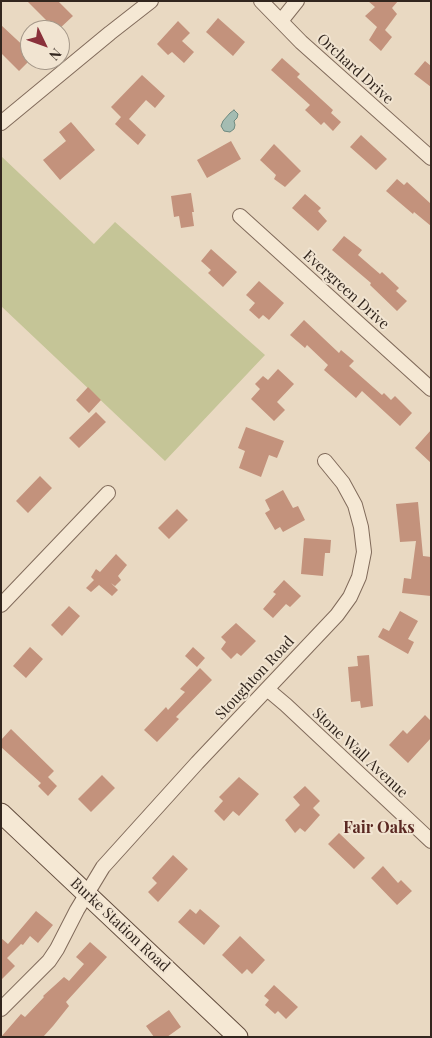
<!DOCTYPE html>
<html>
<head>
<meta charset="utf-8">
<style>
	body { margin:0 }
	#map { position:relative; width:432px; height:1038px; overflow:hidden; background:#e9d9c2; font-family:"Playfair Display",serif }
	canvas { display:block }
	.frame { position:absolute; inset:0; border:2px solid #32261e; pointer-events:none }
	.north { position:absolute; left:20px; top:20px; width:50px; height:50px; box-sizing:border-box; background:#f1e4d1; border:1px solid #a59889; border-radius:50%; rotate:132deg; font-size:14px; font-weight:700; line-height:20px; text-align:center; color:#32261e }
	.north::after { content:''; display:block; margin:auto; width:18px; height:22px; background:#8a313b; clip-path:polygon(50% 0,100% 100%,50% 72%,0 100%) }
</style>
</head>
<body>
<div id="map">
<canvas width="432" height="1038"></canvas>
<div class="frame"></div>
<div class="north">N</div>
</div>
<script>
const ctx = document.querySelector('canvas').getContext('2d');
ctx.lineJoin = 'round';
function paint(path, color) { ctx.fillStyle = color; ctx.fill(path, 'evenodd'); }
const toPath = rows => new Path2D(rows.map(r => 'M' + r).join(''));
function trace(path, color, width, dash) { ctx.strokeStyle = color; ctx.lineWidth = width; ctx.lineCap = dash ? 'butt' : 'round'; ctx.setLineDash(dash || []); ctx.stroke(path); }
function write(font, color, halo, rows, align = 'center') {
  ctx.font = font + ' "Playfair Display",serif'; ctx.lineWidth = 4; ctx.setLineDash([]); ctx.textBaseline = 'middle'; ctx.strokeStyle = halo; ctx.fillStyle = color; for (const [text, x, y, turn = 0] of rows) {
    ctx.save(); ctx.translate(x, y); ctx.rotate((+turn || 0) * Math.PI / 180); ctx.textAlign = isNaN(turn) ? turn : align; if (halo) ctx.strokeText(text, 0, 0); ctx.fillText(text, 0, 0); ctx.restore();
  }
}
paint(toPath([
	[1,156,94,244,115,222,265,355,165,461,1,306]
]), '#c5c597');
const water = toPath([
	[234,110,238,114,237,118,234,121,235,125,234,129,230,132,224,131,221,126,223,121,230,113,234,110]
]);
paint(water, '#a4bcb2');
trace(water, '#6c897f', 1);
paint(toPath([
	[27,1,58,1,73,16,58,30,56,30],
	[368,1,398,1,392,8,397,14,385,30,392,37,381,51,369,40,377,27,365,16,375,7],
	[218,18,245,42,233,56,206,32],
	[178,21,190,33,182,41,194,52,184,63,172,52,168,55,157,44],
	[1,25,30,52,30,60,19,71,1,53],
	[282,58,300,74,297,77,333,110,331,113,341,122,333,131,324,122,321,125,305,110,310,105,271,70],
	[425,61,431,66,431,87,414,74],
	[142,75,165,96,155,108,146,100,129,119,146,135,138,145,115,124,121,117,111,107],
	[71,122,95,150,60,180,43,160,66,141,59,132],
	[361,135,387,159,376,170,350,147],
	[231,141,241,159,207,178,197,160],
	[274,144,301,171,285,187,274,179,276,175,260,160],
	[397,179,404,185,407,182,431,204,431,226,414,212,413,214,386,191],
	[191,193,194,212,192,212,194,226,181,228,179,216,174,217,171,196],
	[305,194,321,208,318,211,327,221,318,231,292,208],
	[344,236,362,250,358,255,380,274,382,272,399,288,396,291,407,301,397,311,370,285,371,283,332,250],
	[211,249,237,272,223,287,208,273,211,270,201,261],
	[259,281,284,303,269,320,263,315,259,319,249,310,255,303,246,295],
	[304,320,339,353,341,350,354,361,349,366,382,395,384,393,391,400,395,396,412,413,400,426,362,391,356,398,324,370,328,365,307,345,305,348,290,335],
	[278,369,294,384,277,402,285,410,274,421,251,399,260,389,255,384,263,376,268,380],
	[88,387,101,400,89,413,76,400],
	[96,412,106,422,79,448,69,438],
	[246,427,284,441,277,458,269,455,261,477,239,468,245,451,238,448],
	[431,430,431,463,415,448],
	[40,476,52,488,28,513,16,501],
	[283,490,293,508,298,506,305,520,283,532,280,527,275,530,265,513,270,510,265,500],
	[418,502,423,556,431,557,431,596,402,593,404,578,411,579,416,541,400,542,396,504],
	[177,509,188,520,169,539,158,528],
	[304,538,331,540,330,553,325,553,323,576,301,574],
	[116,554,127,565,118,576,121,580,115,586,111,583,118,590,112,596,99,585,91,592,86,588,94,580,91,577,96,569,100,572],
	[284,580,301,596,290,607,286,604,273,618,263,609,276,594,273,592],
	[69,606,80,616,62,636,51,625],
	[400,611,418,621,408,639,414,642,408,654,378,637,383,628,389,631],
	[236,623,256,641,241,656,237,653,231,659,221,649,226,642,221,637],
	[30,647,43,659,26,678,13,666],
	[193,647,205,658,197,667,185,656],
	[369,655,373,706,361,708,360,701,351,702,348,667,358,666,357,656],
	[200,668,212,680,176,717,179,719,157,742,144,730,166,707,168,710,185,692,180,689],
	[425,715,431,721,431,738,408,763,389,745,403,730,407,734],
	[11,729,54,771,48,777,57,786,48,796,38,786,41,783,1,747,1,740],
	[102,775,115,788,91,812,78,799],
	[239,777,259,794,239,816,233,811,224,821,214,811,223,801,219,797],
	[305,786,320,801,313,808,320,815,305,832,300,828,295,833,285,820,300,805,293,797],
	[339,833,365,858,354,869,328,844],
	[173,855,188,869,158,902,148,892,157,883,152,878],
	[383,866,398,883,401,880,412,891,397,905,371,878],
	[190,909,196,914,200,909,220,926,204,945,178,922],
	[36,911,53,925,38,943,30,936,23,945,21,944,7,958,15,966,1,980,1,938,8,944],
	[240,936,265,960,252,974,247,969,242,974,222,955],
	[90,942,107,957,66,1002,69,1006,53,1026,43,1037,1,1037,21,1014,25,1017,44,997,43,996,64,977,69,981,84,964,76,957],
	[274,985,298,1007,286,1019,278,1011,275,1014,265,1005,269,1000,264,996],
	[169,1010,181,1027,167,1037,154,1037,146,1026]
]), '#c3927c');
const street = toPath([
	[261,1,301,42,431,158],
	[281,21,297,1],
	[1,123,110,33,151,1],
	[240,216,431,389],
	[1,605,108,493],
	[267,689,286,705,431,841],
	[1,1009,49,961,57,949,77,910,103,867,197,763,337,615,350,597,359,577,364,552,361,527,355,505,343,483,325,461]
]);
const secondary = toPath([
	[1,813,238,1037]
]);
trace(street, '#816b5b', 16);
trace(secondary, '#634d3e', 21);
trace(street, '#f5e8d4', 14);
trace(secondary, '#f5e8d4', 19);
write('15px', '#32261e', '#f1e4d1', [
	["Orchard Drive",355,69,42],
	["Evergreen Drive",346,290,42],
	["Stoughton Road",255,678,-47],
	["Stone Wall Avenue",360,753,43],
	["Burke Station Road",120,925,43]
]);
write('bold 16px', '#5a2822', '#f1e4d1', [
	["Fair Oaks",379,828]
]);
</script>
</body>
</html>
